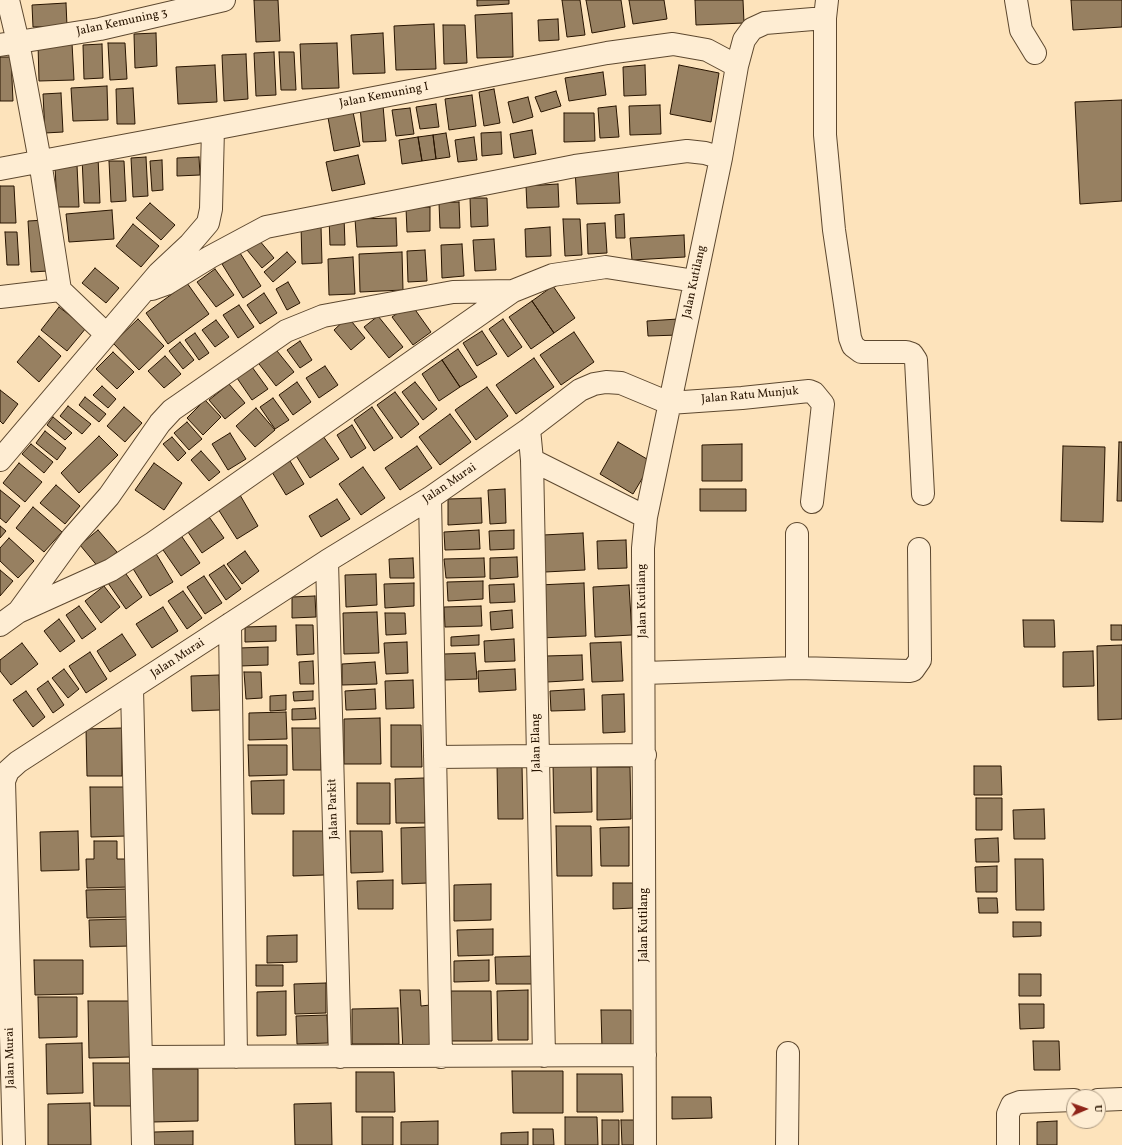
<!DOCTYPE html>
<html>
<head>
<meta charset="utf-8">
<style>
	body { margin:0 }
	#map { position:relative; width:1122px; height:1145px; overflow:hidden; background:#fde3bb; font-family:Vollkorn,serif }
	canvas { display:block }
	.north { position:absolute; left:1066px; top:1089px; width:40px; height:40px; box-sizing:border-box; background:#feedd3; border:1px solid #a8967f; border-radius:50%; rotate:88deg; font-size:11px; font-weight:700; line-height:16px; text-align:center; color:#281400 }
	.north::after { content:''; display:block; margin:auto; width:14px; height:18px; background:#8f2418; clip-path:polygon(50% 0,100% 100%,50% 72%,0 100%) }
</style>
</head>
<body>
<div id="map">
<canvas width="1122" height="1145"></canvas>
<div class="north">U</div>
</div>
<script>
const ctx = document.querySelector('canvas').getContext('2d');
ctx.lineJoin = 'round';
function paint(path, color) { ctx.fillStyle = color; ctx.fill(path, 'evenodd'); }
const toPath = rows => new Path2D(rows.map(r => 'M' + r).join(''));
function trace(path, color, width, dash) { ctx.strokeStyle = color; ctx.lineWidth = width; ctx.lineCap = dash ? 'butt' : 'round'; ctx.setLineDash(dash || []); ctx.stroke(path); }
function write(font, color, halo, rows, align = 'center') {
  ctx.font = font + ' Vollkorn,serif'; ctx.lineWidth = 3.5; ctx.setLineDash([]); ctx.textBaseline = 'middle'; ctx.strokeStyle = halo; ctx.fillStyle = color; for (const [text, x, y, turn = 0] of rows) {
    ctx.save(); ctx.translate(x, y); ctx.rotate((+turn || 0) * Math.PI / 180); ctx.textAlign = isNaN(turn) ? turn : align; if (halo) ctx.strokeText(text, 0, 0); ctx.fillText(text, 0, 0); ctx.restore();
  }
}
const building = toPath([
	[254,0,278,0,280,41,256,42,254,0],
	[477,0,509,0,509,4,477,6,477,0],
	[562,0,580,0,585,35,567,37,562,0],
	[586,0,621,0,625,27,592,33,586,0],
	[629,0,664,0,667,19,633,24,629,0],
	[695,0,743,0,744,23,696,25,695,0],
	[1071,0,1122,0,1122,27,1073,30,1071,0],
	[66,3,67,26,33,27,32,5,66,3],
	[512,13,513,57,477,58,475,15,512,13],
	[558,19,559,40,539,41,538,20,558,19],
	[434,24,436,69,396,70,394,26,434,24],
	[443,25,465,25,467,63,444,64,443,25],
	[156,33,157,66,135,68,134,34,156,33],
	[383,33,385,73,353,74,351,35,383,33],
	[72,43,74,80,39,81,38,44,72,43],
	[108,43,125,43,127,79,110,80,108,43],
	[337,43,339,88,302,89,300,44,337,43],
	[102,44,103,78,84,79,83,45,102,44],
	[274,52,276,95,256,96,254,53,274,52],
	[279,52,294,52,296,90,281,90,279,52],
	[246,54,248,99,224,101,222,55,246,54],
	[0,57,11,57,13,101,0,101,0,57],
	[215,65,217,102,178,104,176,67,215,65],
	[645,65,646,95,624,96,623,67,645,65],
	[679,65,719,73,711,122,670,114,679,65],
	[603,72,606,95,569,101,565,78,603,72],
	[107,86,108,120,73,121,71,88,107,86],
	[133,88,135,124,117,124,116,89,133,88],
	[494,89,500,123,484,126,479,92,494,89],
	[556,91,561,106,541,112,535,97,556,91],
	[61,93,63,132,45,133,43,94,61,93],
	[472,95,476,126,449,130,445,99,472,95],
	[528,97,533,117,513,123,508,102,528,97],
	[1122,100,1122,201,1080,204,1075,102,1122,100],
	[436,104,439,127,420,129,416,107,436,104],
	[383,105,386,141,363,142,360,106,383,105],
	[660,105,661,134,630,135,629,106,660,105],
	[616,106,619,137,600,138,598,108,616,106],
	[352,107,360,146,334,151,327,112,352,107],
	[410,108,414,134,396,136,392,110,410,108],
	[564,113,594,113,595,141,564,142,564,113],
	[532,130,536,154,514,158,510,134,532,130],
	[501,132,502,154,482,156,481,133,501,132],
	[446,133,450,157,436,159,433,135,446,133],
	[433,135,436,159,422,161,418,137,433,135],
	[418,137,422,161,402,164,399,140,418,137],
	[474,137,477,160,458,162,455,140,474,137],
	[358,155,365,184,332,191,326,162,358,155],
	[82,157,98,157,100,203,84,203,82,157],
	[146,157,148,196,133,197,131,158,146,157],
	[199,157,200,175,177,176,177,158,199,157],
	[162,160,163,190,152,191,150,161,162,160],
	[109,161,124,161,126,201,111,202,109,161],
	[77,165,79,207,57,207,55,166,77,165],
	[618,167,620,203,577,204,575,169,618,167],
	[558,184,559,207,527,208,526,186,558,184],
	[0,186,14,186,16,223,0,223,0,186],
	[470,198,487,198,488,226,471,227,470,198],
	[459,202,460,228,440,228,439,203,459,202],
	[150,203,175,225,161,240,136,218,150,203],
	[430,207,430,231,407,232,406,208,430,207],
	[112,210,114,239,69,242,66,214,112,210],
	[624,214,625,238,616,238,615,215,624,214],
	[329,217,344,217,345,245,330,245,329,217],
	[396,218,397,246,357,247,355,219,396,218],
	[563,219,580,219,582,255,565,256,563,219],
	[46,220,48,271,31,272,28,221,46,220],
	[605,223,607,253,588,254,587,224,605,223],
	[133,224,159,246,141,267,116,246,133,224],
	[301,226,321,226,322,263,302,264,301,226],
	[550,227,551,256,526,257,525,229,550,227],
	[5,232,17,232,19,265,7,265,5,232],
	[254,234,274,258,262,268,242,244,254,234],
	[684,235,685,257,632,260,630,238,684,235],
	[494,239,496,270,475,271,473,240,494,239],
	[462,244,464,276,442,278,441,245,462,244],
	[425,250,427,281,408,282,407,251,425,250],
	[287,252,296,262,273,282,264,272,287,252],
	[402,252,403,290,360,292,359,254,402,252],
	[240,253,261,286,243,298,222,264,240,253],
	[353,257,355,294,329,295,328,259,353,257],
	[95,268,119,288,106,303,82,283,95,268],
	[215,269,234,295,216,307,197,282,215,269],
	[288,282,300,303,287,310,276,289,288,282],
	[187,283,209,314,168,344,146,313,187,283],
	[553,286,575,318,554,333,532,301,553,286],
	[264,293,277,313,260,324,247,305,264,293],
	[532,301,554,333,531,349,509,317,532,301],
	[411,304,431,332,413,345,392,317,411,304],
	[239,305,254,327,238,338,223,315,239,305],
	[59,307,86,328,67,351,41,330,59,307],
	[378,316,403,347,389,358,364,327,378,316],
	[348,317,365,338,351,350,334,330,348,317],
	[138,319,164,346,139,370,113,343,138,319],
	[503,319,522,347,508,357,489,329,503,319],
	[678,319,679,335,648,336,647,321,678,319],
	[216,320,229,337,215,347,202,330,216,320],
	[482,331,497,354,477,366,463,343,482,331],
	[574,332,594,362,561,385,540,355,574,332],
	[195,333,209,353,199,360,185,340,195,333],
	[39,336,61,356,39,382,17,362,39,336],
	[300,341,312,360,300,368,287,350,300,341],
	[180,342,194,360,183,369,169,351,180,342],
	[273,346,294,372,276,386,256,360,273,346],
	[458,349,477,377,460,387,442,360,458,349],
	[113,352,134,372,117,389,96,369,113,352],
	[165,356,181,374,164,388,148,371,165,356],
	[534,358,554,387,516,414,496,385,534,358],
	[442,360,460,387,439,401,422,374,442,360],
	[325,366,338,385,319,398,306,378,325,366],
	[252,367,268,389,252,400,237,378,252,367],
	[297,382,311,402,293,415,279,395,297,382],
	[415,382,437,409,423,420,402,392,415,382],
	[229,384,245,403,225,419,209,400,229,384],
	[102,386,116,399,108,408,93,395,102,386],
	[487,387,508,416,476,440,455,410,487,387],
	[0,390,18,404,3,424,0,421,0,390],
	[395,392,419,424,401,438,377,405,395,392],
	[85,397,106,414,99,422,79,405,85,397],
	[273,398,289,420,275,429,260,407,273,398],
	[205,400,221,417,203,435,187,418,205,400],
	[68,406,91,424,82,434,60,416,68,406],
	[124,407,142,423,125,442,107,426,124,407],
	[372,407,393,438,374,451,354,420,372,407],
	[256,408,275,430,255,447,236,426,256,408],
	[450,414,471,442,440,465,419,437,450,414],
	[53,417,72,433,65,440,47,425,53,417],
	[187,422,202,439,189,450,174,433,187,422],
	[352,425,366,448,351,458,337,435,352,425],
	[45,431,66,448,57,460,36,443,45,431],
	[230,433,246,459,228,470,212,444,230,433],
	[99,436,118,455,79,493,61,473,99,436],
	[323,436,339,459,310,478,295,454,323,436],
	[172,437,186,453,178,461,163,444,172,437],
	[618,442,652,462,633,494,600,474,618,442],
	[1119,442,1122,442,1122,501,1117,501,1119,442],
	[31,444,53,462,44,473,22,454,31,444],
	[742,444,742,481,702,481,702,445,742,444],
	[417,446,432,468,400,490,385,468,417,446],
	[1063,446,1105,447,1103,522,1061,521,1063,446],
	[201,451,220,472,209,481,191,460,201,451],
	[290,461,304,484,286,495,272,472,290,461],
	[19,463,42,482,25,502,3,483,19,463],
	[154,463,182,483,164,510,135,490,154,463],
	[363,467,385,498,361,515,339,484,363,467],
	[56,485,80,506,65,524,40,503,56,485],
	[505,489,506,523,490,524,488,490,505,489],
	[700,489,746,489,746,511,700,511,700,489],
	[0,490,20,506,6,523,0,518,0,490],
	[240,495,258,526,237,539,218,509,240,495],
	[481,498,482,523,448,525,448,499,481,498],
	[337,499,350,519,321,537,309,516,337,499],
	[33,507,62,532,44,552,16,528,33,507],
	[207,514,224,538,202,553,186,529,207,514],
	[0,526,6,531,0,538,0,526],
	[98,530,117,552,99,568,80,545,98,530],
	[479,530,480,549,445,550,444,532,479,530],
	[514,530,514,549,490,550,489,531,514,530],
	[583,533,585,570,545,572,543,535,583,533],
	[180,534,200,563,181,576,161,547,180,534],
	[9,538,34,561,18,578,0,561,0,548,9,538],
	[626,540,627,568,598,569,597,541,626,540],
	[245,551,259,571,242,584,227,564,245,551],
	[155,552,173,582,150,596,132,567,155,552],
	[517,557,518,577,490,579,490,558,517,557],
	[413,558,414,578,390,578,389,559,413,558],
	[484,558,485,577,446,578,444,559,484,558],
	[224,565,241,589,226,600,209,575,224,565],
	[0,570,13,581,0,596,0,570],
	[124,571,142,597,126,609,108,583,124,571],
	[376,574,377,605,346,607,345,575,376,574],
	[204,576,222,603,205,614,187,587,204,576],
	[483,581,483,599,448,601,447,582,483,581],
	[414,583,414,606,385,608,384,584,414,583],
	[584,583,586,636,540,638,538,585,584,583],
	[514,584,515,602,490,603,489,585,514,584],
	[629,585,632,635,595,637,593,587,629,585],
	[104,586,120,607,101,623,85,601,104,586],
	[183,591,202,618,187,629,168,601,183,591],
	[315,596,316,617,292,618,292,597,315,596],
	[79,606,96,629,82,639,66,615,79,606],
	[481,606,482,626,445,627,444,607,481,606],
	[163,607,178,631,152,648,136,624,163,607],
	[512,610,513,628,491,630,490,612,512,610],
	[377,612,379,653,344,654,343,613,377,612],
	[385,613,405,613,406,634,386,635,385,613],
	[59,619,75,641,60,652,44,631,59,619],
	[1023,620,1054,620,1055,647,1024,647,1023,620],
	[296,625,313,625,314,654,297,655,296,625],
	[1111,625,1122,625,1122,640,1111,640,1111,625],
	[276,626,276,641,245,642,245,627,276,626],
	[122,634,136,655,110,672,97,651,122,634],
	[479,635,479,645,451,646,451,637,479,635],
	[514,639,515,661,485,662,484,641,514,639],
	[407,642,408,673,386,674,384,643,407,642],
	[621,642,623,681,592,682,590,643,621,642],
	[22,643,38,664,11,685,0,671,0,660,22,643],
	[1122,645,1122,719,1098,720,1097,646,1122,645],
	[268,647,268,665,240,666,239,648,268,647],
	[1093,651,1094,686,1063,687,1063,652,1093,651],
	[90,652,107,679,86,693,69,666,90,652],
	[475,653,477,679,445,680,444,654,475,653],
	[582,655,583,680,547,682,546,656,582,655],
	[313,661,314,684,300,684,299,662,313,661],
	[375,662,377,684,342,685,342,664,375,662],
	[64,669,79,689,68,698,52,678,64,669],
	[515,669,516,690,479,692,478,671,515,669],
	[244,672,261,672,262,698,246,699,244,672],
	[219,675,220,710,192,711,191,676,219,675],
	[413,680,414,708,386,709,385,681,413,680],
	[48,681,64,705,53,713,37,689,48,681],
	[375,689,376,709,346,710,345,691,375,689],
	[584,689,585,710,551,711,550,691,584,689],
	[26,691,45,717,33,727,13,700,26,691],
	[313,691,313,700,294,701,293,692,313,691],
	[624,694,625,732,603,733,602,695,624,694],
	[286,695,286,710,270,711,270,696,286,695],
	[315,708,316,719,292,720,292,709,315,708],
	[286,712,287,739,249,740,249,713,286,712],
	[380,718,381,764,344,764,344,719,380,718],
	[391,725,421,725,422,767,391,767,391,725],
	[122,728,122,776,87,776,86,729,122,728],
	[292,728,321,728,321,770,293,770,292,728],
	[248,745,287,745,287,775,249,776,248,745],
	[591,763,592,812,554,813,553,764,591,763],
	[522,764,523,819,498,819,497,765,522,764],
	[974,766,1001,766,1002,795,974,795,974,766],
	[597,767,630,767,631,819,597,820,597,767],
	[424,778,425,823,396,823,395,779,424,778],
	[284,780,284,814,252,814,251,781,284,780],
	[357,783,390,783,390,824,357,824,357,783],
	[90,787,126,787,127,836,91,837,90,787],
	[976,798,1002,798,1002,830,976,830,976,798],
	[1044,809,1045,839,1014,839,1013,810,1044,809],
	[556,826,591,826,592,876,557,876,556,826],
	[427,827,428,883,402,884,401,828,427,827],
	[629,827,629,866,601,866,600,828,629,827],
	[78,831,79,870,41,871,40,832,78,831],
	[293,831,324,831,324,875,293,876,293,831],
	[350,831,382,831,383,872,351,873,350,831],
	[998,838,999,862,976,862,975,839,998,838],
	[94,841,117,841,117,859,129,859,130,887,87,888,86,859,94,859,94,841],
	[1015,859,1043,859,1044,910,1016,910,1015,859],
	[997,866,997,892,976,892,975,867,997,866],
	[393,880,393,909,358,909,357,881,393,880],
	[613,883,633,883,633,908,613,909,613,883],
	[491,884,491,920,454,921,454,885,491,884],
	[128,889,128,917,87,918,86,890,128,889],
	[978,898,997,898,998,913,979,913,978,898],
	[130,919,131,946,90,947,89,920,130,919],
	[1013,922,1041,922,1041,936,1013,937,1013,922],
	[493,929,493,955,458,956,457,930,493,929],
	[297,935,297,962,267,963,267,936,297,935],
	[534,956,535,984,496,984,495,957,534,956],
	[34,960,83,960,83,994,35,995,34,960],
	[489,960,489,981,454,982,454,961,489,960],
	[256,965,283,965,283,986,256,986,256,965],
	[1019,974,1041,974,1041,996,1019,996,1019,974],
	[326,983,326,1013,295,1014,294,984,326,983],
	[400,990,420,990,421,1006,430,1005,432,1050,403,1051,400,990],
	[528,990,528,1040,498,1040,497,991,528,990],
	[286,991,286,1035,257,1036,257,992,286,991],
	[451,991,491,991,492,1041,451,1041,451,991],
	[38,997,77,997,77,1037,39,1038,38,997],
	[88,1001,130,1001,131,1057,89,1058,88,1001],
	[1019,1004,1044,1004,1044,1028,1020,1029,1019,1004],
	[398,1008,399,1044,352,1044,352,1009,398,1008],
	[601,1010,631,1010,631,1047,602,1048,601,1010],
	[327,1015,328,1043,297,1044,296,1016,327,1015],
	[1033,1041,1059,1041,1060,1070,1034,1070,1033,1041],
	[82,1043,83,1093,47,1094,46,1044,82,1043],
	[93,1063,130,1063,131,1106,94,1106,93,1063],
	[152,1069,198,1069,198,1121,152,1122,152,1069],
	[512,1071,563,1071,563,1113,513,1113,512,1071],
	[356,1072,394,1072,395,1112,356,1112,356,1072],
	[577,1074,622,1074,623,1112,577,1112,577,1074],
	[672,1097,711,1097,712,1118,672,1119,672,1097],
	[90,1103,91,1145,48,1145,48,1104,90,1103],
	[331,1103,332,1145,295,1145,294,1104,331,1103],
	[362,1117,393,1117,393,1145,362,1145,362,1117],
	[565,1117,597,1117,598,1145,565,1145,565,1117],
	[602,1120,619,1120,619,1145,602,1145,602,1120],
	[621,1120,635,1120,636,1145,622,1145,621,1120],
	[438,1121,438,1145,401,1145,401,1122,438,1121],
	[1057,1121,1057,1145,1037,1145,1037,1122,1057,1121],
	[533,1129,553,1129,554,1145,533,1145,533,1129],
	[193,1131,193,1145,154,1145,154,1132,193,1131],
	[528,1132,528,1145,501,1145,501,1133,528,1132]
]);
paint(building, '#978061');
trace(building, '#281400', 1);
const minor = toPath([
	[8,0,18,42,40,161,60,290,106,334],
	[827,0,825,18,825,135,834,230,850,338,853,346,861,352,906,352,912,354,916,360,923,494],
	[1016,0,1021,30,1035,53],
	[0,45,100,29,224,0],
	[0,169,213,129],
	[152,289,166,284,210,257,266,227,575,166,687,151,705,153,721,158],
	[0,297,60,290],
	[529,429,532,460,544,1056],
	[0,460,159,273,190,244,208,223,211,209,213,129,607,53,673,44,707,50,737,66],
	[532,460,646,517],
	[430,498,441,1057],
	[327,561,340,1057],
	[19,611,72,538,109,496,160,423,172,410,286,331,323,316,453,292,513,291],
	[230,624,236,1057],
	[0,625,18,612,111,570,153,543,513,291,553,275,606,267,695,281],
	[797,668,797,534],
	[644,673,797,668,909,671,913,670,920,660,919,549],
	[132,689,143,1145],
	[435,757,645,755],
	[141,1057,645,1055],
	[1098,1100,1122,1099],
	[14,1145,4,781,8,771,18,762,327,561,430,498,529,429,580,390,594,384,606,382,621,383,669,403,742,398,809,391,814,393,823,404,812,502],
	[645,1145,643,548,646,517,721,158,737,66,744,40,752,29,765,23,825,18],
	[787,1145,788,1053],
	[1008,1145,1008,1114,1012,1105,1020,1102,1074,1100]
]);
trace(minor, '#5d482f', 24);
trace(minor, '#feedd3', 22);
write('12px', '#281400', '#feedd3', [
	["Jalan Kemuning 3",122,23,-12],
	["Jalan Kemuning I",384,96,-11],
	["Jalan Kutilang",695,282,-78],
	["Jalan Ratu Munjuk",750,396,-5],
	["Jalan Murai",450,484,-34],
	["Jalan Kutilang",643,601,-91],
	["Jalan Murai",178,659,-33],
	["Jalan Elang",537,743,-91],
	["Jalan Parkit",334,809,-92],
	["Jalan Kutilang",645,925,-90],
	["Jalan Murai",11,1058,-91]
]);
</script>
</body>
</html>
